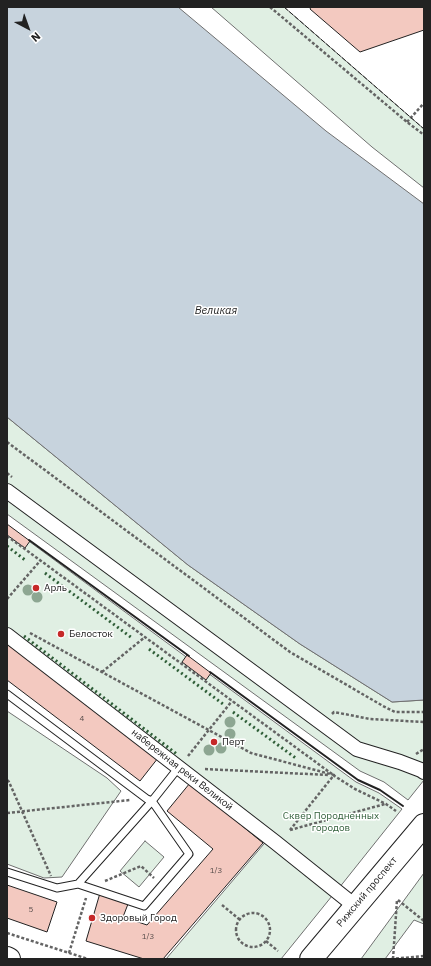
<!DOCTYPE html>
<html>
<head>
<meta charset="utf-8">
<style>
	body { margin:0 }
	#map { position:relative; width:431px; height:966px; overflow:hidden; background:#fff; font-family:"IBM Plex Sans",sans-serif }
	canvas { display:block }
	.frame { position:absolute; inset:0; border:8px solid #222; pointer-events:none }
	.north { position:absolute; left:8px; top:8px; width:40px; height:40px; -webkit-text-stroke:3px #fff; paint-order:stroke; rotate:139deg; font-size:11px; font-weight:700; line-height:16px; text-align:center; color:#222 }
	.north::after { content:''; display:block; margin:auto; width:14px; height:18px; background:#222; clip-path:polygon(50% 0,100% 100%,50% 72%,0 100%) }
</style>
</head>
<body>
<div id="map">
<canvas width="431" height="966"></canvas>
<div class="frame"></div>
<div class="north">N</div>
</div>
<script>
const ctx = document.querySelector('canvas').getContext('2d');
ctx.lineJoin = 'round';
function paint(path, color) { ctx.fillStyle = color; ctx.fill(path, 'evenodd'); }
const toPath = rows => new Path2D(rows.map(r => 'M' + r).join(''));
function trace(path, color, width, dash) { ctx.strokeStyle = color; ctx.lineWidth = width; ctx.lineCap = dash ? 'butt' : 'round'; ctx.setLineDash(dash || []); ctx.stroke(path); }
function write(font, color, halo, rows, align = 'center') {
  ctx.font = font + ' "IBM Plex Sans",sans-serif'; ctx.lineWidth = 3; ctx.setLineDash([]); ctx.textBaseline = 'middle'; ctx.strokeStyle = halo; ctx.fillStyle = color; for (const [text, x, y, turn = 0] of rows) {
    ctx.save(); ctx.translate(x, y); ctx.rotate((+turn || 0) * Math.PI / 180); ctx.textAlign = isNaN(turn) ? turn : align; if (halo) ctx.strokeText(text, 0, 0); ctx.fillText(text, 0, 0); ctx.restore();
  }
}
const green = toPath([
	[211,7,284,7,424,129,424,188,372,147,211,7],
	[7,417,188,565,300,644,392,702,424,700,424,780,408,800,384,782,360,771,7,514,7,417],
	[7,525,356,782,379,793,402,809,339,888,7,630,7,525],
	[7,711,107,778,121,791,62,877,44,878,7,864,7,711],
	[269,838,336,891,281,959,166,959,269,838],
	[145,841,164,857,139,887,120,871,145,841],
	[424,873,424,924,414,920,385,959,361,959,424,873]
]);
paint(green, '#e0efe3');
trace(green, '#6f6f6f', 1);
const water = toPath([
	[7,7,178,7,326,131,424,204,424,700,392,702,300,644,188,565,7,417,7,7]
]);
paint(water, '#c7d3dd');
trace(water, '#6f6f6f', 1);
const building = toPath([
	[311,7,424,7,424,30,360,52,310,9,311,7],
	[7,524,30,541,25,548,7,535,7,524],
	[7,644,158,758,140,781,7,680,7,644],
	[187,655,211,673,206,680,182,662,187,655],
	[190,783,263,843,163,959,144,959,86,941,100,893,128,904,123,917,147,925,213,849,167,811,190,783],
	[7,885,57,902,47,932,7,918,7,885]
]);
paint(building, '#f3c9c0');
trace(building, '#222', 1);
const lane = toPath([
	[7,694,147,799,152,801,78,884],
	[7,872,57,888,78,884,144,906,189,854,152,801,179,767]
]);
const street = toPath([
	[7,491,357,749,400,762,421,770,424,772],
	[7,635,275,842,355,906]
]);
const primary = toPath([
	[7,958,9,959],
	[311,959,424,825]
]);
trace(lane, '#222', 9);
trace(street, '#222', 16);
trace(primary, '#222', 24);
trace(toPath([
	[270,7,407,122,424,135],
	[407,122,424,103],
	[7,442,290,652,383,706,395,712,424,712],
	[7,473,12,477],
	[7,536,332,774],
	[7,599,40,561],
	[30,633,251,753,334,775,290,830],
	[102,672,145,637],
	[332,714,334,712,370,719,424,722],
	[416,754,424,749],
	[188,756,232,701],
	[205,769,328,775],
	[333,775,355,789,386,804,396,811],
	[7,780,9,782,51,876],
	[7,813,130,800],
	[290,830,385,804],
	[105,881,141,866,154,878],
	[398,900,424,921],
	[222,905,239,919],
	'236 930a17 17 0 1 1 34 0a17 17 0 1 1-34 0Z',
	[7,933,88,959],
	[266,941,278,951],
	[69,953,86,898],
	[391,959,424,956],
	[393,959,397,900]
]), '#646464', 2.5, [3, 2]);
trace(lane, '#fff', 7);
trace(street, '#fff', 14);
trace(primary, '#fff', 22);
trace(toPath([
	[7,546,25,560],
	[45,573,132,638],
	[24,636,178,755],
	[149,649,223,704],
	[233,712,297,759]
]), '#2f5e38', 3, [2, 3]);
trace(toPath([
	[284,7,424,129]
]), '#222', 1, [5, 2]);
trace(toPath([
	[29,540,189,656],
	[210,672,358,780,380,790,403,806]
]), '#222', 2);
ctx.fillStyle = '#8da692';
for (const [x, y] of [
	[28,590],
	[37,597],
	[230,722],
	[230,734],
	[221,748],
	[209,750]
]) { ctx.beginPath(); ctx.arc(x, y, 5.5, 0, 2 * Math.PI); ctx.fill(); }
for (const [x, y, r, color] of [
	[36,588,4,"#c62828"],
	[61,634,4,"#c62828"],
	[214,742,4,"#c62828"],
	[92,918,4,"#c62828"]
]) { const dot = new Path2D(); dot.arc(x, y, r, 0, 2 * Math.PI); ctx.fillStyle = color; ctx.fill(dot); trace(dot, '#fff', 1.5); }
write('8px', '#564c4a', null, [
	["4",82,719],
	["1/3",216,871],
	["5",31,910],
	["1/3",148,937]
]);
write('10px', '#222', '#fff', [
	["Арль",44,588],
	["Белосток",69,634],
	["Перт",222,742],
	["Здоровый Город",100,918]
], 'left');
write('10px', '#222', '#fff', [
	["набережная реки Великой",182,770,38],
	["Рижский проспект",367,892,-50]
]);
write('10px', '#2f5e38', '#fff', [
	["Сквер Породненных",331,816],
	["городов",331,828]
]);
write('italic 11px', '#222', '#fff', [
	["Великая",216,311]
]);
</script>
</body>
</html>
